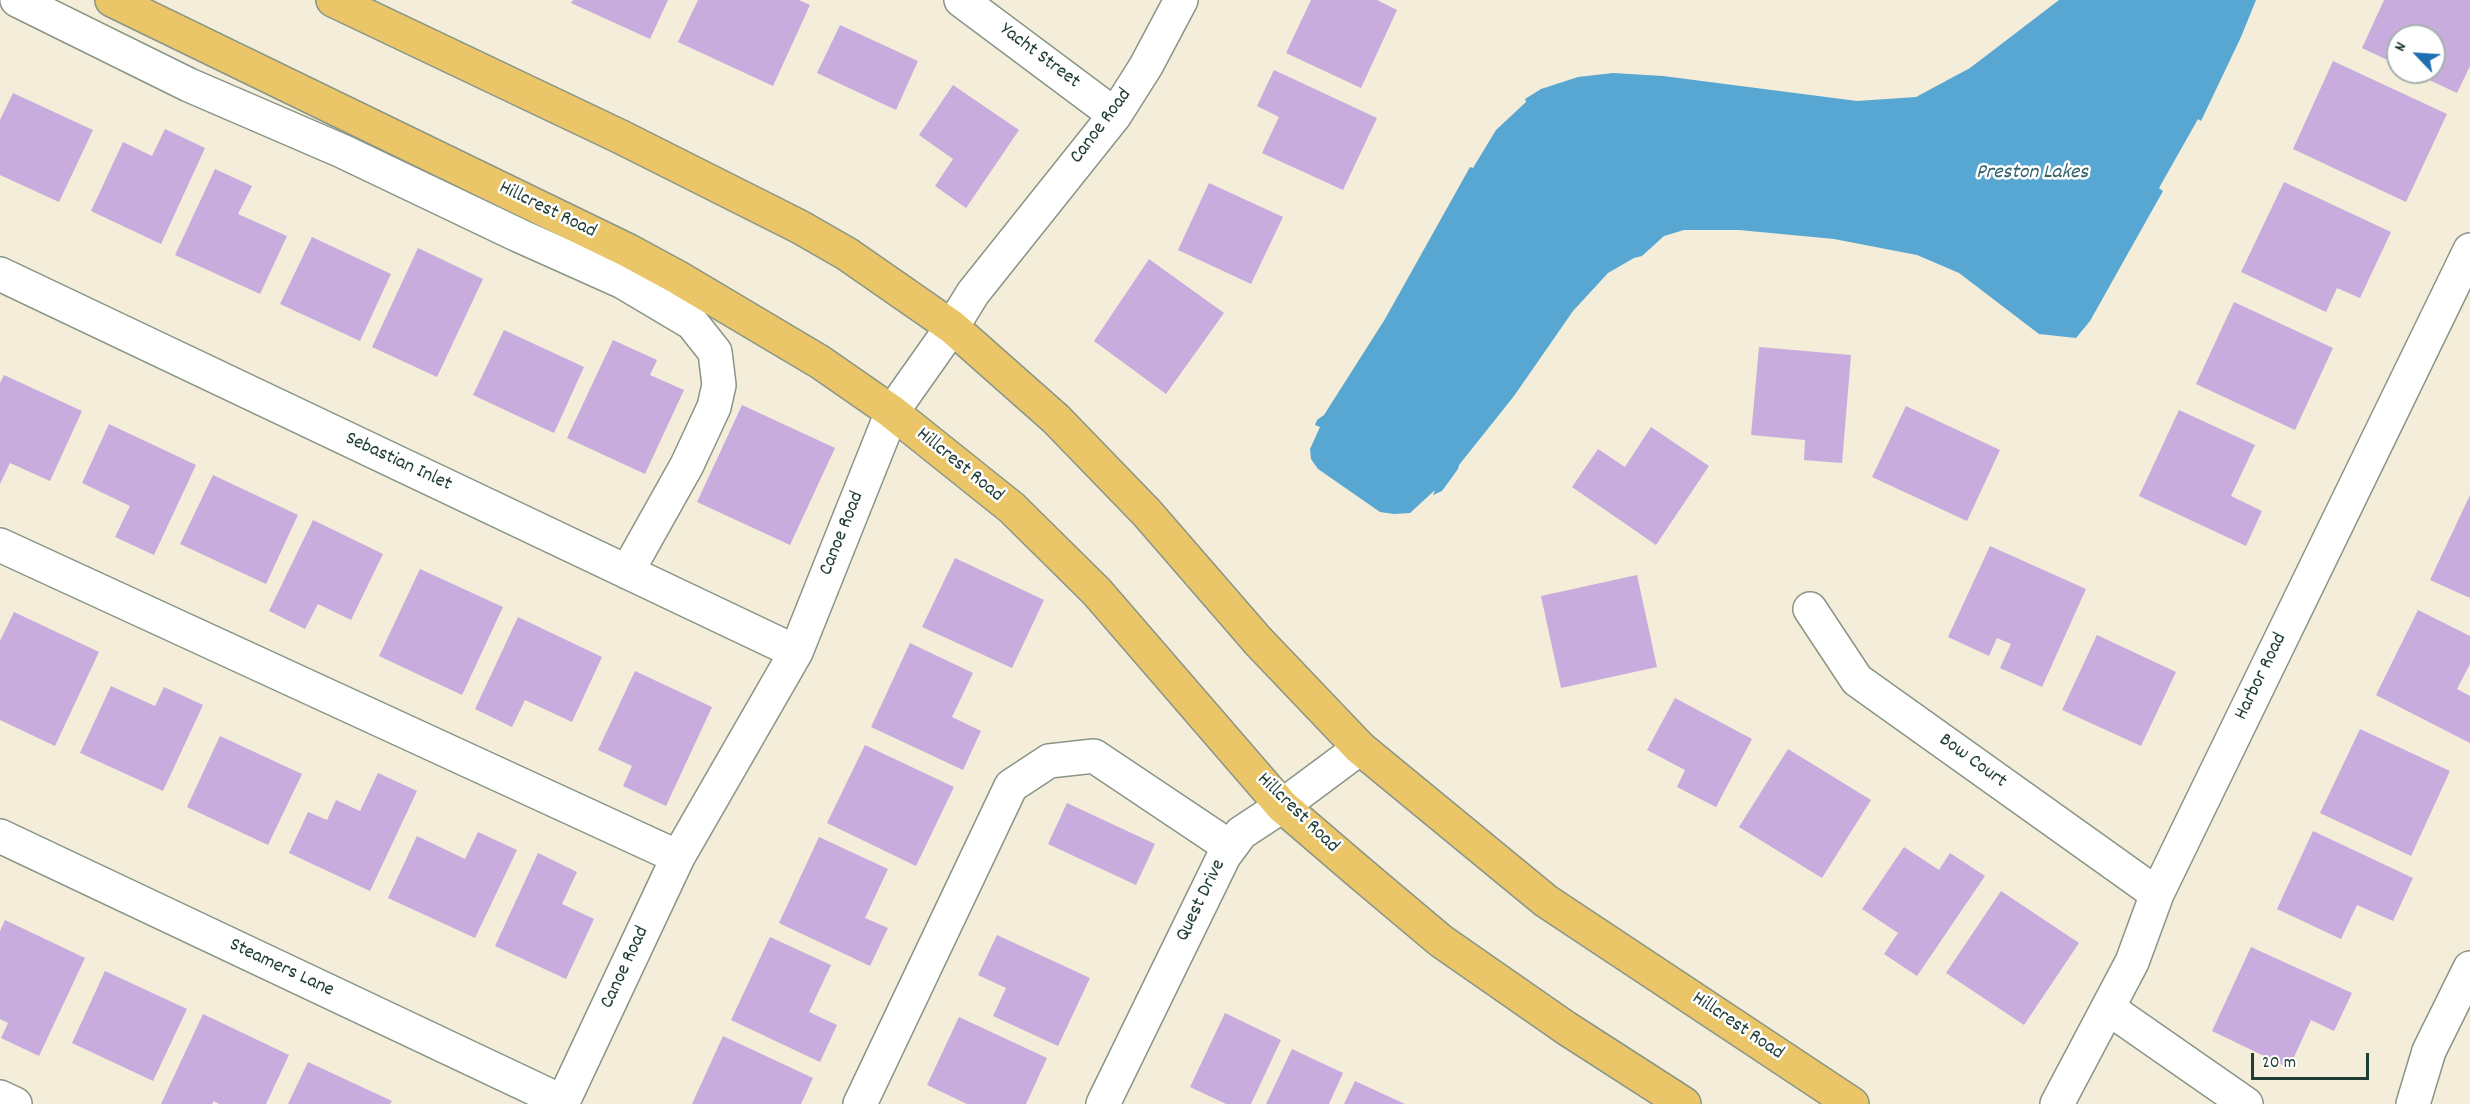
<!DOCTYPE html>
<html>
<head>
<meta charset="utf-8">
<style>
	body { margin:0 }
	#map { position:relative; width:2470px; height:1104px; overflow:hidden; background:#f3edd9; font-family:Dekko,sans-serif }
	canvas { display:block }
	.north { position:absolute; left:2386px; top:24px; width:60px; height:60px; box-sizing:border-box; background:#fff; border:2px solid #a5b1ae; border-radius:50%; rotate:295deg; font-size:16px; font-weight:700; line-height:24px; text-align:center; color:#1f3d34 }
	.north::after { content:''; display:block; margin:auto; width:21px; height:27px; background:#1f6fb2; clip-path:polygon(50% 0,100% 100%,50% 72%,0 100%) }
	.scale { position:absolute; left:2251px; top:1053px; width:118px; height:27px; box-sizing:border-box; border:3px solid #1f3d34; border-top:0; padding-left:8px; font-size:18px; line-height:21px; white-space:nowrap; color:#1f3d34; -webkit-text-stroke:4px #fff; paint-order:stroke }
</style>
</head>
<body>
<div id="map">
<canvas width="2470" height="1104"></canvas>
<div class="north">N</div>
<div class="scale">20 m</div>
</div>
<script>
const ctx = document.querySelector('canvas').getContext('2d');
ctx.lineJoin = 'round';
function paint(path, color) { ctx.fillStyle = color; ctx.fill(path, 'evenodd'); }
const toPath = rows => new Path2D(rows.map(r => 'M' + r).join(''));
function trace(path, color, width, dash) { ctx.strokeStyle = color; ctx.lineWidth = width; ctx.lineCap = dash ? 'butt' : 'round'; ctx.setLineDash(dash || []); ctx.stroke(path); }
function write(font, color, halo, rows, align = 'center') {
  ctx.font = font + ' Dekko,sans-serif'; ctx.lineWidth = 5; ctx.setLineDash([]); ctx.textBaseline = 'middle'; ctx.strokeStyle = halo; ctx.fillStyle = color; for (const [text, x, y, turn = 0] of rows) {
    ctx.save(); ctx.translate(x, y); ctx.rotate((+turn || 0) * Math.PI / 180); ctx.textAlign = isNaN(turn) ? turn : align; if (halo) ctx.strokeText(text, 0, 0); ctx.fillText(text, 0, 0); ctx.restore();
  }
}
paint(toPath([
	[2059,0,2256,0,2241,37,2201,121,2198,119,2159,188,2163,191,2090,321,2076,338,2039,334,1959,273,1917,255,1834,239,1739,230,1684,230,1664,236,1642,256,1634,258,1608,273,1573,311,1514,396,1459,465,1458,469,1442,491,1433,495,1435,490,1410,513,1394,514,1380,512,1318,469,1311,459,1310,449,1320,427,1315,425,1317,420,1324,415,1385,319,1470,167,1473,168,1496,130,1526,102,1525,99,1541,89,1578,77,1613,73,1663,76,1857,101,1916,97,1970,68]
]), '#58a7d2');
paint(toPath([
	[573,0,668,0,650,39,571,3],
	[698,0,799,0,810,5,773,86,678,42],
	[1311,0,1377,0,1397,10,1361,88,1286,53],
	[2384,0,2470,0,2470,66,2457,93,2412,72,2434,72,2434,36,2398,36,2398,65,2362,48],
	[840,25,918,61,896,110,817,73],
	[2333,61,2447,114,2406,202,2293,149],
	[1274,70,1377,118,1343,190,1262,153,1279,117,1257,106],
	[953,85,1019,130,966,208,935,186,953,159,919,135],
	[13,93,93,130,59,202,0,175,0,120],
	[165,129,205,148,161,244,91,211,123,142,152,156],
	[215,169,252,186,238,214,287,236,260,294,175,255],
	[2284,182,2391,232,2360,298,2337,288,2326,312,2241,272],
	[1209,183,1283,217,1251,284,1178,250],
	[312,237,391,274,360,341,280,304],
	[418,248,483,279,437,377,372,347],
	[1149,259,1224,313,1166,394,1094,341],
	[2234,302,2333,348,2295,430,2196,384],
	[504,330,584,367,554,433,473,395],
	[613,340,657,360,650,375,684,390,645,474,567,438],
	[1759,347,1851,355,1842,463,1804,460,1805,440,1751,435],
	[4,375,82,411,50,481,10,463,0,484,0,383],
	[742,405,835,448,790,545,697,502],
	[1906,406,2000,450,1967,521,1872,477],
	[2179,410,2255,445,2231,496,2262,511,2246,546,2139,496],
	[109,424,196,465,154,555,115,537,130,506,82,483],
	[1651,427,1709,466,1656,545,1572,487,1598,449,1625,467],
	[213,475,298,515,266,584,180,544],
	[2470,495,2470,598,2430,580],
	[313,520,383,554,351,620,318,604,305,629,269,611],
	[1990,546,2086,589,2042,687,2000,668,2011,644,1997,638,1989,656,1948,637],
	[955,558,1044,600,1012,668,922,627],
	[420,569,503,607,462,695,379,656],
	[1637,575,1657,667,1561,688,1541,596],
	[2418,610,2470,636,2470,664,2457,689,2470,696,2470,743,2376,695],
	[14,612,99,652,55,746,0,720,0,641],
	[518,617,602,657,572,722,525,700,512,727,475,709],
	[2097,635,2176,672,2141,746,2062,710],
	[910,643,973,673,952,717,981,731,963,770,871,727],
	[635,671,712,707,666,806,623,786,632,766,598,750],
	[111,686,155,706,164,687,203,705,163,791,80,753],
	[1675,698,1752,739,1716,807,1677,787,1685,770,1647,750],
	[2360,729,2450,771,2411,856,2320,813],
	[220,736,302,774,268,845,187,807],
	[865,745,954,787,916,866,827,823],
	[1788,749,1871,800,1822,878,1739,827],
	[378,773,417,791,370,891,289,853,308,812,327,820,336,800,360,811],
	[1067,803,1155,844,1136,885,1048,844],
	[2313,831,2413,878,2393,921,2357,905,2341,939,2277,909],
	[478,832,517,850,475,938,388,898,417,836,465,859],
	[819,837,888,869,865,918,888,928,870,966,779,923],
	[1904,847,1939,870,1950,853,1985,876,1917,976,1884,954,1898,933,1862,909],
	[538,853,577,872,562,904,594,919,566,979,495,946],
	[2001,891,2079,943,2024,1025,1946,973],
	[5,920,85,958,39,1056,1,1038,8,1023,0,1019,0,931],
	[997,935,1090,978,1058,1046,993,1016,1006,988,978,975],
	[770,937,831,965,809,1012,837,1025,820,1062,731,1020],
	[2251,947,2352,993,2334,1031,2311,1020,2289,1068,2212,1031],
	[105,971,187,1009,153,1081,72,1043],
	[1225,1013,1281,1040,1251,1104,1226,1104,1190,1087],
	[203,1014,289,1055,266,1104,219,1104,214,1101,212,1104,161,1104],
	[959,1017,1047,1058,1026,1104,967,1104,927,1085],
	[723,1036,813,1078,801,1104,692,1104],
	[1292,1049,1343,1073,1329,1104,1266,1104],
	[308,1062,392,1101,390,1104,288,1104],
	[1355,1081,1405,1104,1344,1104]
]), '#c8acde');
const minor = toPath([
	[17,0,189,85,342,151,518,235,623,282,692,323,715,352,719,385,714,407,687,465,627,572],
	[961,0,1115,115],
	[0,274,796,652],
	[0,545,678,857],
	[1810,609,1857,680,2157,894],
	[0,836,563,1102],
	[2108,1008,2246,1104],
	[0,1097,15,1104],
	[562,1104,678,857,796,652,892,412,952,327,973,293,1115,115,1146,66,1181,0],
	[860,1104,1011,786,1049,761,1094,756,1230,847],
	[1103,1104,1224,856,1241,833,1282,806,1360,748],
	[2057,1104,2132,962,2157,894,2470,250],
	[2413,1104,2429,1051,2470,968]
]);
const major = toPath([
	[112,0,629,251,677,277,820,362,892,412,1012,508,1097,592,1282,806,1359,872,1441,941,1566,1028,1684,1104],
	[333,0,621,137,800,227,847,254,952,327,1056,419,1147,513,1258,641,1360,748,1546,901,1852,1104]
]);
trace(minor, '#899586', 36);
trace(major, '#899586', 36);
trace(minor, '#fff', 33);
trace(major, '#ebc669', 33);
write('20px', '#1f3d34', '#fff', [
	["Yacht Street",1039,57,37],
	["Canoe Road",1102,127,-53],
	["Hillcrest Road",547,211,26],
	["Sebastian Inlet",398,463,25],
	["Hillcrest Road",959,466,39],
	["Canoe Road",843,534,-68],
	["Harbor Road",2262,677,-64],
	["Bow Court",1972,762,36],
	["Hillcrest Road",1297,814,44],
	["Quest Drive",1202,901,-64],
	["Canoe Road",626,968,-65],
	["Steamers Lane",281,969,25],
	["Hillcrest Road",1737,1027,34]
]);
write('italic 21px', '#33626b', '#fff', [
	["Preston Lakes",2032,174]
]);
</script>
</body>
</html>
